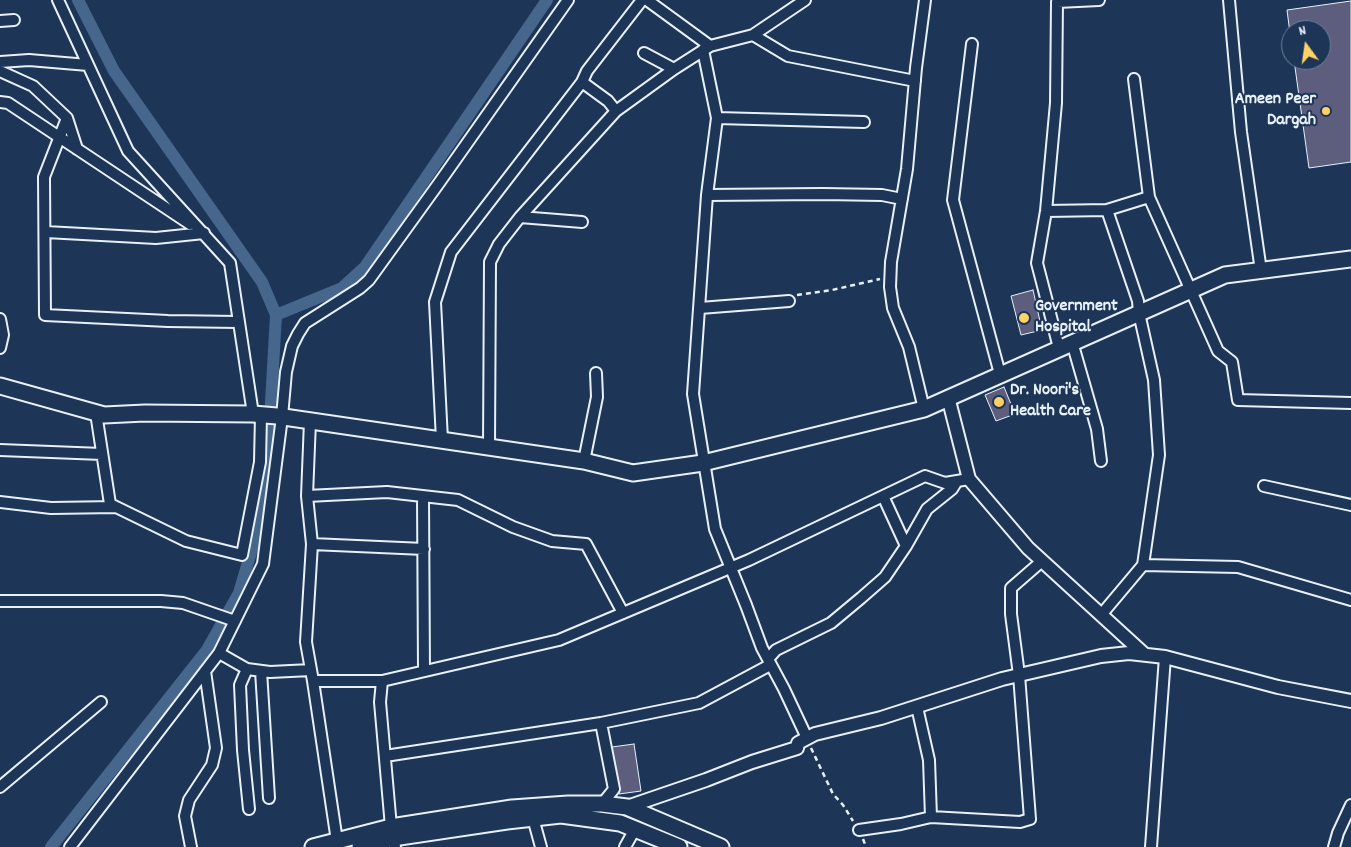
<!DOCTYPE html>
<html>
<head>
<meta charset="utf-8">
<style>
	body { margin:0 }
	#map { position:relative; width:1351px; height:847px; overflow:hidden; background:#1d3557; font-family:Dekko,sans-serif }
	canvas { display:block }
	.north { position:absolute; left:1281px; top:20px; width:50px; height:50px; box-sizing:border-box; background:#1d3557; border:1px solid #6e8097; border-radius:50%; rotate:346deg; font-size:14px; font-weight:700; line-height:20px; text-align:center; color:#e8f1f8 }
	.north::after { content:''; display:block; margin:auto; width:18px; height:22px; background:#ffd166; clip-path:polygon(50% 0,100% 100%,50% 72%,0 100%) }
</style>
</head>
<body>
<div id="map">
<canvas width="1351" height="847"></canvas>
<div class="north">N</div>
</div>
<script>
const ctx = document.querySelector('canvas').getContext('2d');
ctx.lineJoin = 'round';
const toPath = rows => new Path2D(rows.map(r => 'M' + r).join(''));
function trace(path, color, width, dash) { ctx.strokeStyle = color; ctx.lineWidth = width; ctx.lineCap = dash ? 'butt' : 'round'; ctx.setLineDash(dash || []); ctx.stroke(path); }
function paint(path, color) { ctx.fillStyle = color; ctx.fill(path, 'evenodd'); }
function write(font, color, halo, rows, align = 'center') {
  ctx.font = font + ' Dekko,sans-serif'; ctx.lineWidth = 4; ctx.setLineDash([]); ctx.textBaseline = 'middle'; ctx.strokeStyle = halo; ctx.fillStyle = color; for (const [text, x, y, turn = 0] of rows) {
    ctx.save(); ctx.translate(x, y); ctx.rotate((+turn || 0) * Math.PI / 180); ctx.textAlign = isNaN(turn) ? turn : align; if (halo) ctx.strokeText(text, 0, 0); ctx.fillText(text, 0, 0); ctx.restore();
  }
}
trace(toPath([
	[276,315,342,288,365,267,547,0],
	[51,847,207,650,239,593,261,518,268,454,276,315,262,282,114,71,78,0]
]), '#47668c', 12);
const building = toPath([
	[1351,1,1351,162,1309,168,1294,60,1321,60,1321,30,1291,30,1291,41,1287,10,1351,1],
	[1033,290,1042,330,1021,335,1011,296,1033,290],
	[1004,387,1015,414,996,421,985,395,1004,387],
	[634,744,641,791,619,794,612,747,634,744]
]);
paint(building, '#5d5d7e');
trace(building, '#e8f1f8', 1);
const minor = toPath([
	[58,0,128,151,230,263,253,414],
	[1229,0,1241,132,1261,271],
	[0,21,14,20],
	[753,35,805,0],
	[972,44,953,200,1000,374],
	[710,46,753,35,788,56,915,81],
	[703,50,717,118,864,122],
	[644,53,674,69,710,46,647,0],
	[0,62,29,60,88,65],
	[0,71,33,86,67,118,77,149],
	[1134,79,1149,197,1218,351,1232,362,1238,400,1351,403],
	[582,82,608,101,616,111],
	[0,102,8,103,190,224],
	[67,118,44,177,45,315,168,321,238,322],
	[707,195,717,118],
	[1107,210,1138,301,1139,313,1154,380,1159,455,1143,565],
	[1046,211,1107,210,1149,197],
	[520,217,582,222],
	[46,232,156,238,204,233],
	[700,308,789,301],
	[0,319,3,335,0,348],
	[1072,342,1097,429,1101,461],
	[1059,348,1037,263,1046,211,1056,103,1057,2,1099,0],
	[924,409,909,347,893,308,890,287,891,262,907,169,916,68,925,0],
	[96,413,110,504,186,541,242,555,260,462,261,415],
	[310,421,307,496,312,544,306,642,313,681,337,841],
	[442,440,435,302,451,252,582,82,587,71,642,0],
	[489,447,490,262,499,244,520,217,616,111,674,69],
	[0,450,102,454],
	[584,461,597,397,596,373],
	[1264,486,1351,505],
	[307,496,387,492,458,500,513,527,552,541,586,544,623,613],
	[423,496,424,671],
	[883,496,906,546],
	[0,502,51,508,116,507],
	[312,544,424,549],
	[0,601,161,601,183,603,235,621],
	[1101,615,1143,565,1238,567,1351,600],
	[219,653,247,669,270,672,311,670],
	[247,669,240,685,243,750,249,809],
	[261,671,269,798],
	[313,681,382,681,559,640,749,560,925,476,945,483,969,479],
	[382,681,380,702,391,827,395,847],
	[917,707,929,760,931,817],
	[601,723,614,789,602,804],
	[807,738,784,689,762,648,746,605,715,529,693,394,707,195,823,194,882,195,902,199],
	[385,756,601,723,699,703,770,665,768,659,776,650,831,623,861,598,885,577,906,546,927,509,952,489,957,481],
	[0,787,101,702],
	[533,818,541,847],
	[859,830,901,824,931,817,1020,822,1030,819,1019,675,1011,614,1011,588,1042,561],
	[70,847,219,653,263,564,282,417,286,372,292,346,298,334,305,323,360,288,369,280,439,183,568,0],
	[191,847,185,816,189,800,212,765,216,748,205,671],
	[625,847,635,829],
	[1151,847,1165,657],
	[1334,847,1338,833,1351,805]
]);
const tertiary = toPath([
	[948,397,969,479,1028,548,1144,654],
	[627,807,706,780,752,762,797,748,798,743,815,734,881,718,1002,679,1101,656,1129,653,1165,657,1278,687,1351,701]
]);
const secondary = toPath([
	[0,386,104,415,145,413,253,414,277,416,584,461,633,473,703,463,924,409,1225,275,1351,259],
	[313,847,391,827,512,808,568,804,602,804,627,807,721,847],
	[360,847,393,838,507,821,561,815,620,823,679,847]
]);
trace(minor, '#e8f1f8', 14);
trace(tertiary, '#e8f1f8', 16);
trace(secondary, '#e8f1f8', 19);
trace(toPath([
	[797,295,832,290,880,279],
	[811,748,833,794,843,805,853,821],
	[863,839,866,847]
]), '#e8f1f8', 2.5, [5, 4]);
trace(minor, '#1d3557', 10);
trace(tertiary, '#1d3557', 12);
trace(secondary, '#1d3557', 15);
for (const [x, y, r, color] of [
	[1326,111,5,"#ffd166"],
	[1024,318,6,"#ffd166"],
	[999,402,6,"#ffd166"]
]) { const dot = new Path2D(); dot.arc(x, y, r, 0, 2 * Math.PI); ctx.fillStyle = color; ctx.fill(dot); trace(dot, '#1d3557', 2); }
write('bold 18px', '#e8f1f8', '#1d3557', [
	["Ameen Peer",1316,101,"right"],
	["Dargah",1316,122,"right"],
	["Government",1035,308],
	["Hospital",1035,329],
	["Dr. Noori's",1010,392],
	["Health Care",1010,413]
], 'left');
</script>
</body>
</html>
